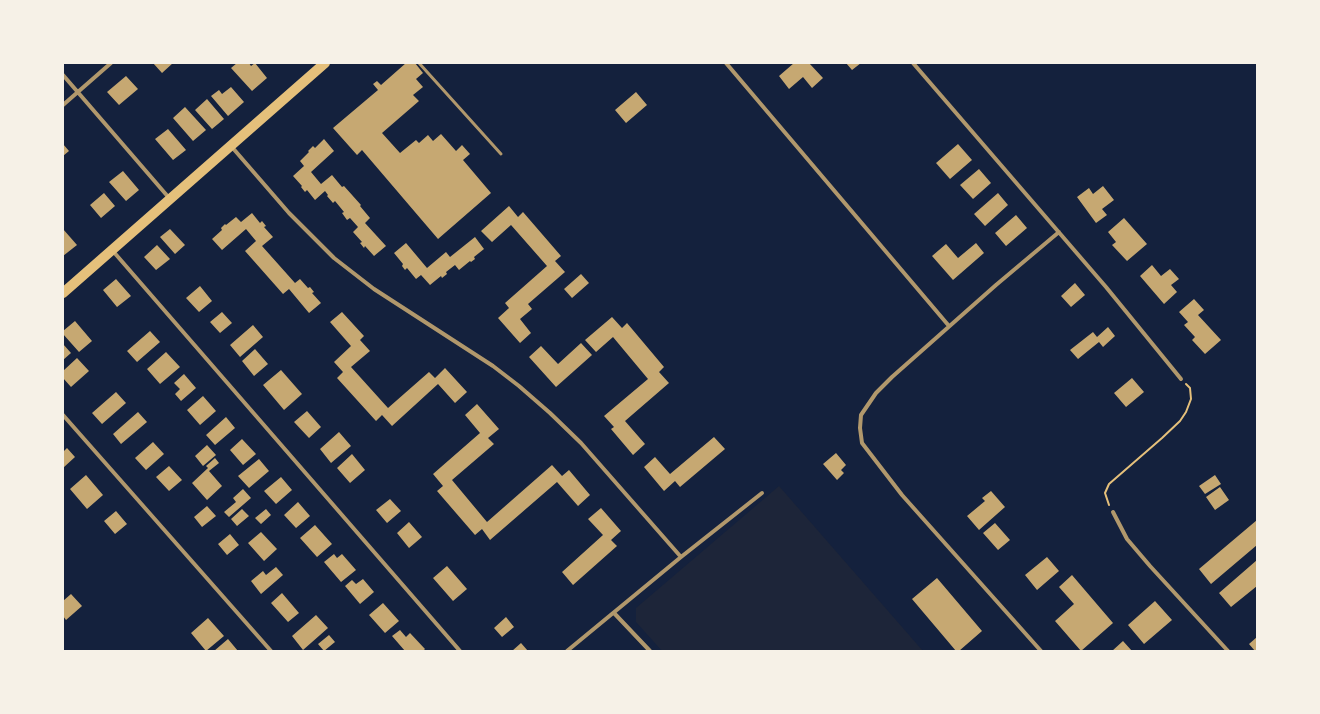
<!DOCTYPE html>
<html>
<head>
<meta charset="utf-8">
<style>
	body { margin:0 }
	#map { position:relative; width:1320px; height:714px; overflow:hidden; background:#14213d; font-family:Quicksand,sans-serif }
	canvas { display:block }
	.frame { position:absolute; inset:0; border:64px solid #f6f1e7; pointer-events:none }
</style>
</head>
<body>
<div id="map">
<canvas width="1320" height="714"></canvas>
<div class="frame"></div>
</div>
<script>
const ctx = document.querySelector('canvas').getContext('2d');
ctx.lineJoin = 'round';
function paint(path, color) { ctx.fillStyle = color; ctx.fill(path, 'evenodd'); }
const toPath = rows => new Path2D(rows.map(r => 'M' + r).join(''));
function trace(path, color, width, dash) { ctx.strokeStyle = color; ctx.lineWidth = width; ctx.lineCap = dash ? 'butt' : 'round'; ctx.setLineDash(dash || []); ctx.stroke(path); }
paint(toPath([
	[779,486,923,651,662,651,636,622,636,608]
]), '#1d2539');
paint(toPath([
	[153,63,173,63,162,73],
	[237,63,249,63,251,66,255,63,267,78,252,91,231,68],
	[406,63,415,63,423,73,416,79,423,87,413,95,419,101,382,133,400,153,416,140,419,143,428,135,433,141,441,134,456,151,462,145,470,154,463,160,491,193,438,239,362,150,357,155,333,128,378,90,373,84,377,81,381,85],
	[794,63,809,63,823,78,812,88,803,77,789,89,779,76],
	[846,63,861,63,852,70],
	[126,76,138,89,119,105,107,92],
	[231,87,244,102,228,116,211,96,219,90,222,94],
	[636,92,647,105,626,123,615,110],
	[207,99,224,119,212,129,195,110],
	[185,107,206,130,193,141,173,118],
	[168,129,186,150,173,160,155,139],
	[324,139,334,151,311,172,321,184,332,175,342,187,344,186,361,205,360,206,370,218,365,223,386,246,374,256,365,246,364,248,360,243,362,242,353,232,358,227,350,218,347,220,342,213,344,212,335,201,333,203,327,196,328,195,325,191,315,200,307,190,305,192,301,187,302,186,293,176,304,166,300,161,309,152,308,151,313,146,315,148],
	[63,144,69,151,63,156],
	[958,144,972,160,950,179,936,163],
	[979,169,991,183,973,199,960,185],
	[123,171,139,190,126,201,109,182],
	[1103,186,1114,200,1102,209,1107,215,1096,223,1077,197,1089,188,1093,194],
	[104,193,115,206,101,218,90,205],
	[998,193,1008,205,985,226,974,214],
	[509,206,518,217,523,212,561,256,555,261,565,272,528,304,532,309,520,319,531,333,520,343,498,318,509,308,505,303,547,266,511,225,492,242,481,231],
	[252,213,260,223,262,221,266,226,264,227,273,237,262,246,295,283,300,279,308,288,310,287,314,292,312,293,321,303,309,313,289,289,283,294,245,251,256,241,246,229,222,250,212,239,222,230,221,228,225,224,226,225,236,217,241,222],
	[1016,215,1027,228,1006,246,995,233],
	[1124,218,1147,244,1127,261,1112,245,1116,242,1108,232],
	[63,229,77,245,63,256],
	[170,229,185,245,175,254,160,237],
	[475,237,484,249,474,257,475,259,471,262,470,261,459,270,455,265,446,272,447,274,442,278,441,276,430,285,421,275,416,279,407,268,405,270,402,266,403,264,394,253,406,243,427,268,446,252,450,257],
	[976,243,984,253,953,280,932,256,946,244,958,258],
	[157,245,170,259,156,270,144,257],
	[1152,265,1161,276,1170,269,1179,279,1171,285,1177,292,1164,304,1140,276],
	[581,274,589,283,572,298,564,289],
	[116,279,131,296,117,307,103,290],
	[1075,283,1085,295,1071,307,1061,296],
	[200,286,212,301,199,312,186,298],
	[1194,299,1204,310,1198,315,1221,340,1205,354,1192,340,1195,337,1184,325,1188,322,1179,312],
	[222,312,232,323,220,333,210,322],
	[342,312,364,336,360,340,370,351,351,367,388,408,429,372,435,378,445,368,467,392,455,403,438,384,392,426,382,415,376,421,337,378,343,372,334,362,351,346,330,322],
	[612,317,622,328,627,323,664,367,659,372,669,383,625,421,645,444,633,455,611,429,614,427,604,416,648,379,613,337,596,352,585,340],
	[75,321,92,341,79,352,63,334,63,331],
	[253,325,263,337,240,357,230,345],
	[1108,327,1115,336,1103,347,1099,342,1078,359,1070,350,1093,332,1097,337],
	[150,331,160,342,137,362,127,351],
	[581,343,592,355,556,387,529,357,541,346,558,364],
	[63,344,71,353,63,360],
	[255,349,268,364,254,376,242,361],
	[166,352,180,367,160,384,147,369],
	[77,358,89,371,71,387,63,378,63,371],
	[281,370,302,394,284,410,263,385],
	[184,374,196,388,181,401,175,394,180,389,174,383],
	[1132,378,1144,392,1126,407,1114,393],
	[116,392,126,403,102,424,92,413],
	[203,396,216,411,200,425,187,410],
	[477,404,499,429,488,438,494,444,452,480,487,522,552,465,562,476,569,470,590,495,578,506,557,482,490,540,482,529,475,535,437,491,443,486,433,474,480,433,465,415],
	[307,411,321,427,309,438,294,422],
	[138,412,147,422,121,444,113,434],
	[226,417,235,428,215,445,206,435],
	[339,432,351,446,331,463,320,449],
	[714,437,725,449,680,487,675,481,664,491,644,467,655,457,670,474],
	[242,439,256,454,243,465,230,450],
	[153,442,164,454,146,470,135,458],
	[207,445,216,455,203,466,195,456],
	[67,448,75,457,63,468,63,452],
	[836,453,846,465,841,470,844,473,837,480,823,464],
	[352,454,365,470,350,483,337,468],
	[215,458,219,463,209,471,222,486,207,500,192,483,208,468,206,466],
	[259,459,269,471,249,488,238,476],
	[169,466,182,480,169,491,156,477],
	[86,475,103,495,87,509,70,489],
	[1215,475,1221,484,1205,494,1199,486],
	[281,477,292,490,276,504,264,491],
	[1220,487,1229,500,1215,510,1206,497],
	[243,489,251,498,229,517,224,512,236,502,233,498],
	[991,491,1005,507,979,530,967,516,985,501,982,498],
	[390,499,401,511,387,523,376,510],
	[298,502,310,516,296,528,284,515],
	[207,506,216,516,202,527,194,517],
	[601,508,621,531,611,540,617,546,573,585,562,572,603,535,588,519],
	[242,509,249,516,237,526,231,519],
	[266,509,271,515,261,524,255,518],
	[116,511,127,524,115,534,104,521],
	[1257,520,1257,545,1211,584,1199,569],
	[409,522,422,537,409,548,397,533],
	[995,523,1010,540,998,550,983,533],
	[315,525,332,544,317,557,300,538],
	[261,532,277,549,264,561,248,543],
	[230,534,239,545,227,555,218,544],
	[334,554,337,558,342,554,356,570,341,582,324,562],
	[1047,557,1059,571,1037,590,1025,575],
	[1257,560,1257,586,1231,607,1219,593],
	[447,566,467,589,453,601,433,578],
	[276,567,283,575,261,594,251,581,263,571,266,575],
	[1072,575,1113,623,1081,651,1055,621,1074,604,1059,587],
	[937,578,982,631,959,651,956,651,912,599],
	[363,579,374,592,360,604,345,586,352,580,356,584],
	[282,593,299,613,288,622,271,603],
	[71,594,82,606,66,620,63,616,63,601],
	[1155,601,1172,620,1144,644,1128,625],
	[383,603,399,621,385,633,369,615],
	[316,615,328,628,303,650,292,636],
	[506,617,514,627,502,637,494,628],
	[208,618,224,636,206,651,191,633],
	[400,630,406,637,410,633,425,649,423,651,405,651,392,636],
	[329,635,335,642,324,651,318,644],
	[1257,637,1257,651,1255,651,1249,644],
	[228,639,238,651,214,651],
	[1123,641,1132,651,1112,651],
	[521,643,528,651,512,651]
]), '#c6a872');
trace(toPath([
	[1109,505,1105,493,1109,484,1162,438,1180,421,1186,412,1191,399,1190,388,1186,384]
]), '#e5c07b', 2);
trace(toPath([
	[419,63,501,154]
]), '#b1986c', 3);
trace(toPath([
	[726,63,949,326],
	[913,63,1106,287,1181,379],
	[63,75,170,199],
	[63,105,111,63],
	[231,146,289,213,334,258,374,289,493,366,519,386,550,413,581,443,681,557],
	[112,250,460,651],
	[63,415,271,651],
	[1113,512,1127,539,1150,566,1228,651],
	[614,613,650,651],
	[567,651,681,557,762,493],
	[1041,651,902,495,862,443,860,428,861,415,876,393,892,377,996,285,1059,232]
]), '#b1986c', 4);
trace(toPath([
	[63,293,325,63]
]), '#e5c07b', 10);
</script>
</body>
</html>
